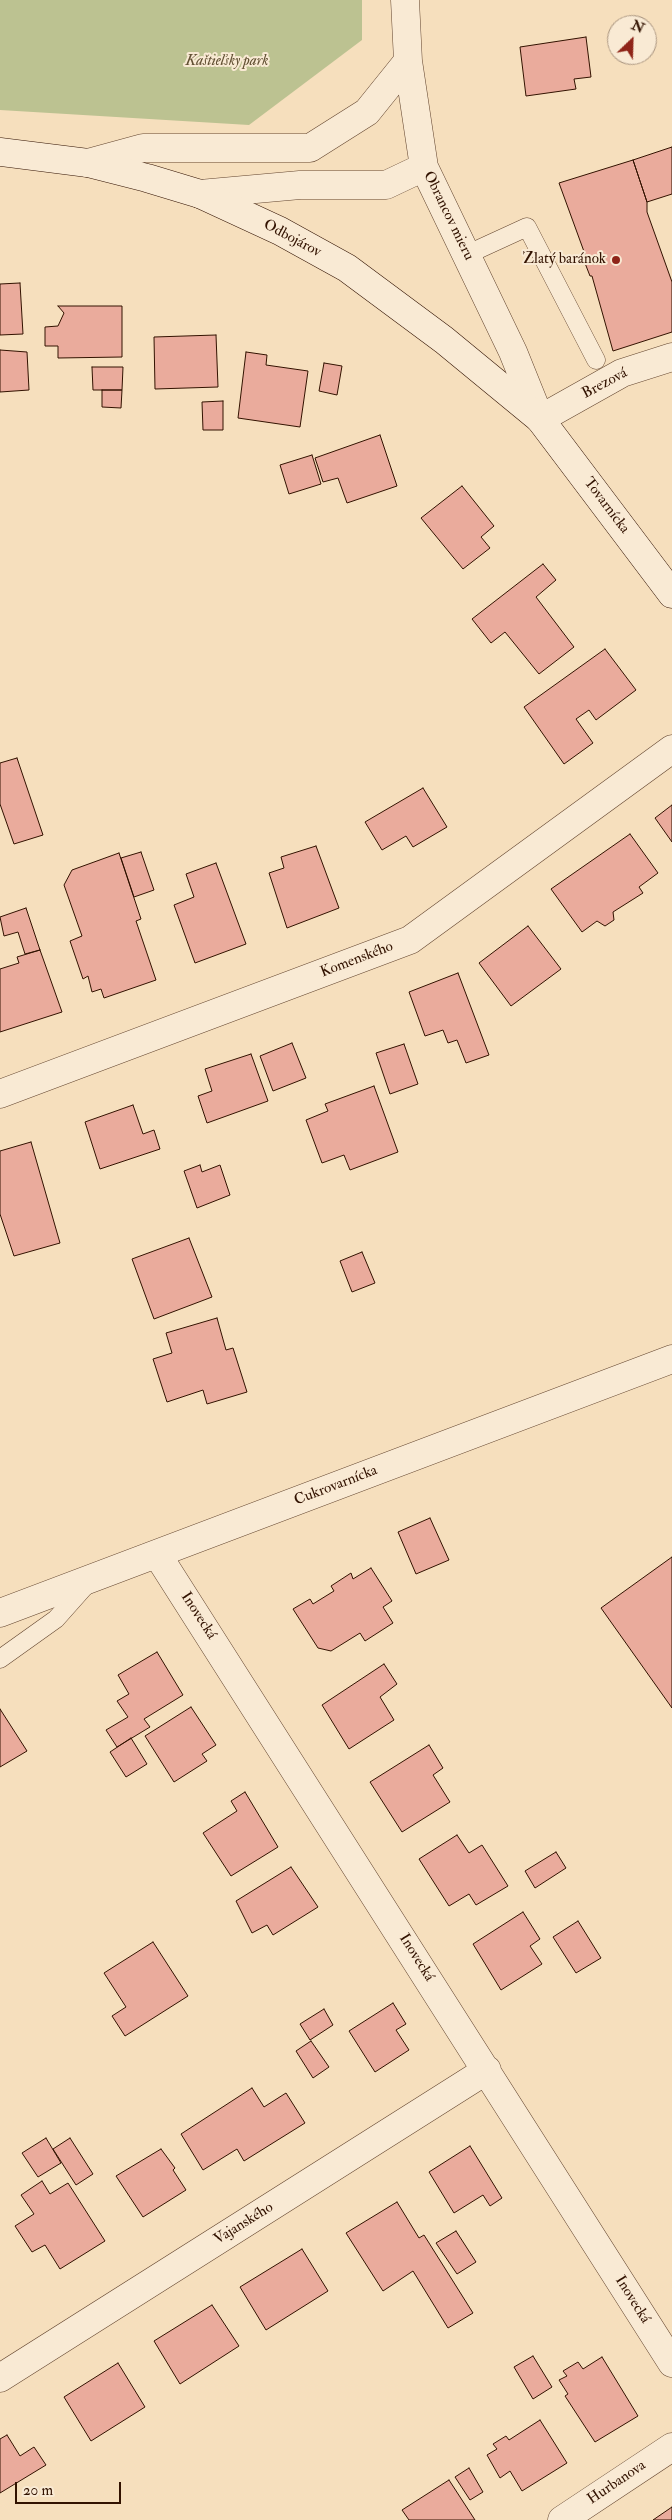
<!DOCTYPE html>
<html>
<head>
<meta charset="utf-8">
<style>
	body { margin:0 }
	#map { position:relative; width:672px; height:2520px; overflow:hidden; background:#f6dfbd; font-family:"IM FELL Double Pica",serif }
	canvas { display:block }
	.north { position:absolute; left:607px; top:15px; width:50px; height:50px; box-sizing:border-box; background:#f9ead4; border:1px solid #a9947f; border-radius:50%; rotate:24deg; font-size:14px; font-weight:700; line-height:20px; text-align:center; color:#321200 }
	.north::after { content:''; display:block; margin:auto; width:18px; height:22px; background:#8f2418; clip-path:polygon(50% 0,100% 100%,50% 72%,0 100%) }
	.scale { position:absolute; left:15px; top:2482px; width:106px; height:22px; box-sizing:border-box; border:2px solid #321200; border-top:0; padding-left:6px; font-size:15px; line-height:18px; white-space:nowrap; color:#321200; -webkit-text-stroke:4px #f9ead4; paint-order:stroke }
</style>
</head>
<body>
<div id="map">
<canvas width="672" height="2520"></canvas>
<div class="north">N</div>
<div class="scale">20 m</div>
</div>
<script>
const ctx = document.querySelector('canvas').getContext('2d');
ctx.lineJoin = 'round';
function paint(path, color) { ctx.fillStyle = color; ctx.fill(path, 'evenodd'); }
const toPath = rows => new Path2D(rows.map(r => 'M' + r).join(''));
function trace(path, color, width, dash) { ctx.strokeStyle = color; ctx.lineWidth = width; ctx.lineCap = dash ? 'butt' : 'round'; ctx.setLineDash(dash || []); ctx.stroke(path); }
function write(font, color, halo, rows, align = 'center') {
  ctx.font = font + ' "IM FELL Double Pica",serif'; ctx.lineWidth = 4; ctx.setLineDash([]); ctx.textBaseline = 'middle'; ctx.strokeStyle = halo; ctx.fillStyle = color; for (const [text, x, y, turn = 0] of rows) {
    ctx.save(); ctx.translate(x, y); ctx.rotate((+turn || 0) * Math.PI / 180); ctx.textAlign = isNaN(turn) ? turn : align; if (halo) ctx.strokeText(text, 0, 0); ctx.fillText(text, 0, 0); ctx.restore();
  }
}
paint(toPath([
	[0,0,362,0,362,40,249,125,0,110]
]), '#bcc291');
const building = toPath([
	[586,37,591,77,574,79,576,89,526,96,520,47,586,37],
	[672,147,672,194,647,202,633,160,672,147],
	[633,160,647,202,647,212,672,282,672,332,613,351,592,276,590,276,583,258,586,257,559,183,633,160],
	[20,283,23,334,0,335,0,284,20,283],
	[58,306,122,306,122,357,58,358,58,346,45,346,45,327,58,326,64,313,58,306],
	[216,335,218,387,155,389,154,337,216,335],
	[0,350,27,352,29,390,0,392,0,350],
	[246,352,267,355,266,365,308,371,300,427,238,418,246,352],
	[324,363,342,366,337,395,319,391,324,363],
	[92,367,123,367,122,390,93,390,92,367],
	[102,390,122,390,121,408,102,407,102,390],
	[223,401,223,430,203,430,202,402,223,401],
	[380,435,397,486,347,503,338,478,323,482,315,458,380,435],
	[312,455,321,484,289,494,280,465,312,455],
	[462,486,494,526,481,537,490,548,463,569,421,518,462,486],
	[543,564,556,580,536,597,574,647,539,674,505,632,491,643,472,619,543,564],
	[605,649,636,690,596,720,589,710,576,719,593,743,564,764,524,707,605,649],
	[17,758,43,835,14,844,0,804,0,763,17,758],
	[423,788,447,827,413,847,406,836,382,850,365,822,423,788],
	[672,805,672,842,655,818,672,805],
	[630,834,658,873,639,887,643,893,613,912,614,920,605,926,597,921,582,932,551,889,630,834],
	[316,846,339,908,287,928,269,873,284,868,281,857,316,846],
	[141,852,154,890,134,897,121,858,141,852],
	[119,853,141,919,136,921,156,980,104,998,101,989,92,992,88,976,83,979,70,941,82,936,64,885,72,870,119,853],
	[216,863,246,944,195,963,174,905,194,897,186,874,216,863],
	[26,908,40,950,25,954,18,932,4,936,0,917,26,908],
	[528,926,561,969,511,1006,479,963,528,926],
	[40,950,62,1012,0,1032,0,969,19,963,17,957,40,950],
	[458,973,489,1055,466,1063,457,1040,448,1043,443,1030,425,1036,409,992,458,973],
	[292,1043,306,1078,273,1091,260,1056,292,1043],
	[404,1044,418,1084,390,1094,376,1053,404,1044],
	[251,1054,268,1101,207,1123,198,1096,212,1091,205,1069,251,1054],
	[374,1086,398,1152,350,1170,344,1155,322,1163,306,1120,328,1111,325,1104,374,1086],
	[133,1105,143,1134,154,1130,160,1149,100,1169,85,1122,133,1105],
	[31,1142,60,1243,14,1256,0,1214,0,1151,31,1142],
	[200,1165,202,1172,220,1165,230,1195,197,1208,184,1171,200,1165],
	[189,1238,212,1297,154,1319,132,1259,189,1238],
	[362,1252,375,1283,352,1292,340,1261,362,1252],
	[217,1318,226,1350,233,1348,247,1392,207,1404,203,1390,167,1402,153,1359,172,1353,166,1333,217,1318],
	[430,1518,449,1560,416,1574,398,1532,430,1518],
	[672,1557,672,1708,601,1608,672,1557],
	[371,1568,392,1601,383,1607,393,1623,365,1641,360,1633,331,1651,318,1648,293,1609,310,1599,313,1604,334,1591,331,1586,351,1573,353,1579,371,1568],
	[157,1652,183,1695,144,1719,150,1727,117,1747,106,1730,128,1717,117,1701,129,1694,118,1675,157,1652],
	[384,1664,397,1684,380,1697,394,1720,349,1749,322,1705,384,1664],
	[191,1707,216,1745,202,1754,207,1761,174,1782,145,1736,191,1707],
	[0,1709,27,1751,0,1767,0,1709],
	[131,1738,147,1764,126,1777,110,1752,131,1738],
	[429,1745,443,1768,433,1775,450,1802,402,1832,370,1782,429,1745],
	[245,1792,278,1847,231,1876,203,1833,237,1811,231,1801,245,1792],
	[457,1835,469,1853,482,1845,508,1886,476,1905,469,1894,449,1906,419,1859,457,1835],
	[556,1852,566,1868,535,1888,525,1871,556,1852],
	[291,1867,318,1907,273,1935,267,1925,252,1933,236,1901,291,1867],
	[523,1912,540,1939,530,1946,542,1964,501,1990,473,1944,523,1912],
	[578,1921,601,1958,576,1973,553,1937,578,1921],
	[153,1942,188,1996,125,2036,112,2016,126,2007,104,1973,153,1942],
	[393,2003,406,2024,396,2030,409,2050,375,2072,349,2031,393,2003],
	[324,2009,333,2025,310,2040,300,2024,324,2009],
	[311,2041,329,2067,313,2078,296,2051,311,2041],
	[252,2088,264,2107,286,2093,305,2123,244,2161,237,2149,203,2170,181,2134,252,2088],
	[46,2138,61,2163,38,2177,22,2153,46,2138],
	[70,2138,93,2174,76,2185,53,2149,70,2138],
	[470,2146,502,2198,490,2206,483,2195,454,2213,429,2172,470,2146],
	[161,2149,175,2168,173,2170,186,2190,143,2217,116,2176,161,2149],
	[42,2181,50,2194,68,2183,105,2241,60,2269,45,2245,32,2252,15,2226,34,2214,21,2195,42,2181],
	[397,2202,419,2238,424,2235,473,2313,448,2328,413,2271,383,2291,346,2233,397,2202],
	[456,2231,476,2262,457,2274,436,2243,456,2231],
	[302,2249,328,2291,266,2330,240,2287,302,2249],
	[212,2305,239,2346,180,2384,154,2341,212,2305],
	[533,2356,552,2387,533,2399,514,2367,533,2356],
	[602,2357,638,2416,595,2442,565,2396,568,2394,559,2380,567,2376,563,2371,578,2362,583,2369,602,2357],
	[118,2363,145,2407,91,2441,64,2397,118,2363],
	[540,2420,567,2463,522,2491,510,2471,500,2478,487,2455,497,2449,493,2444,506,2436,509,2440,540,2420],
	[7,2435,20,2456,34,2447,46,2465,0,2493,0,2439,7,2435],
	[469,2468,483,2492,470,2500,455,2477,469,2468],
	[449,2480,475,2520,409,2520,402,2510,449,2480],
	[672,2507,672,2520,653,2520,672,2507]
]);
paint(building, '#eaab9c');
trace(building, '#321200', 1);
const service = toPath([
	[466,255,527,227,596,360],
	[0,1659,56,1619,88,1583]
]);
const minor = toPath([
	[540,419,622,373,672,357],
	[0,1094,410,940,672,749],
	[157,1554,672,2363],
	[0,1613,672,1359],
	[0,2378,487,2070],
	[562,2520,672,2447]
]);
const tertiary = toPath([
	[405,0,408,61,424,167,513,352,540,419],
	[88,163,143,148,310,148,367,112,408,61],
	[200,194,300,185,386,185,424,167]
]);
const secondary = toPath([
	[0,152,88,163,147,178,200,194,280,231,347,268,444,340,540,419,672,594]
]);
trace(service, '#63452f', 19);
trace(minor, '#63452f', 29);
trace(tertiary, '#63452f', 29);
trace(secondary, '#321200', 29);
trace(service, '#f9ead4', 18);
trace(minor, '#f9ead4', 28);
trace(tertiary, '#f9ead4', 28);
trace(secondary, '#f9ead4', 28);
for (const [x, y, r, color] of [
	[616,260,5,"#8f2418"]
]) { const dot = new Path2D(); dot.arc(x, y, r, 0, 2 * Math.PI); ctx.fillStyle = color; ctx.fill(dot); trace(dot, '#f9ead4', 2); }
write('italic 15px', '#625033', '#f9ead4', [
	["Kaštieľsky park",227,62]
]);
write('15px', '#321200', '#f9ead4', [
	["Obrancov mieru",448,216,64],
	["Odbojárov",292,239,28],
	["Brezová",605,384,-28],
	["Tovarnícka",606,506,53],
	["Komenského",357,960,-21],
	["Cukrovarnícka",336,1486,-21],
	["Inovecká",198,1616,57],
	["Inovecká",416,1958,58],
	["Vajanského",244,2224,-32],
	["Inovecká",632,2300,58],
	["Hurbanova",617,2483,-34]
]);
write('15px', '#321200', '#f9ead4', [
	["Zlatý baránok",606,260]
], 'right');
</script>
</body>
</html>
